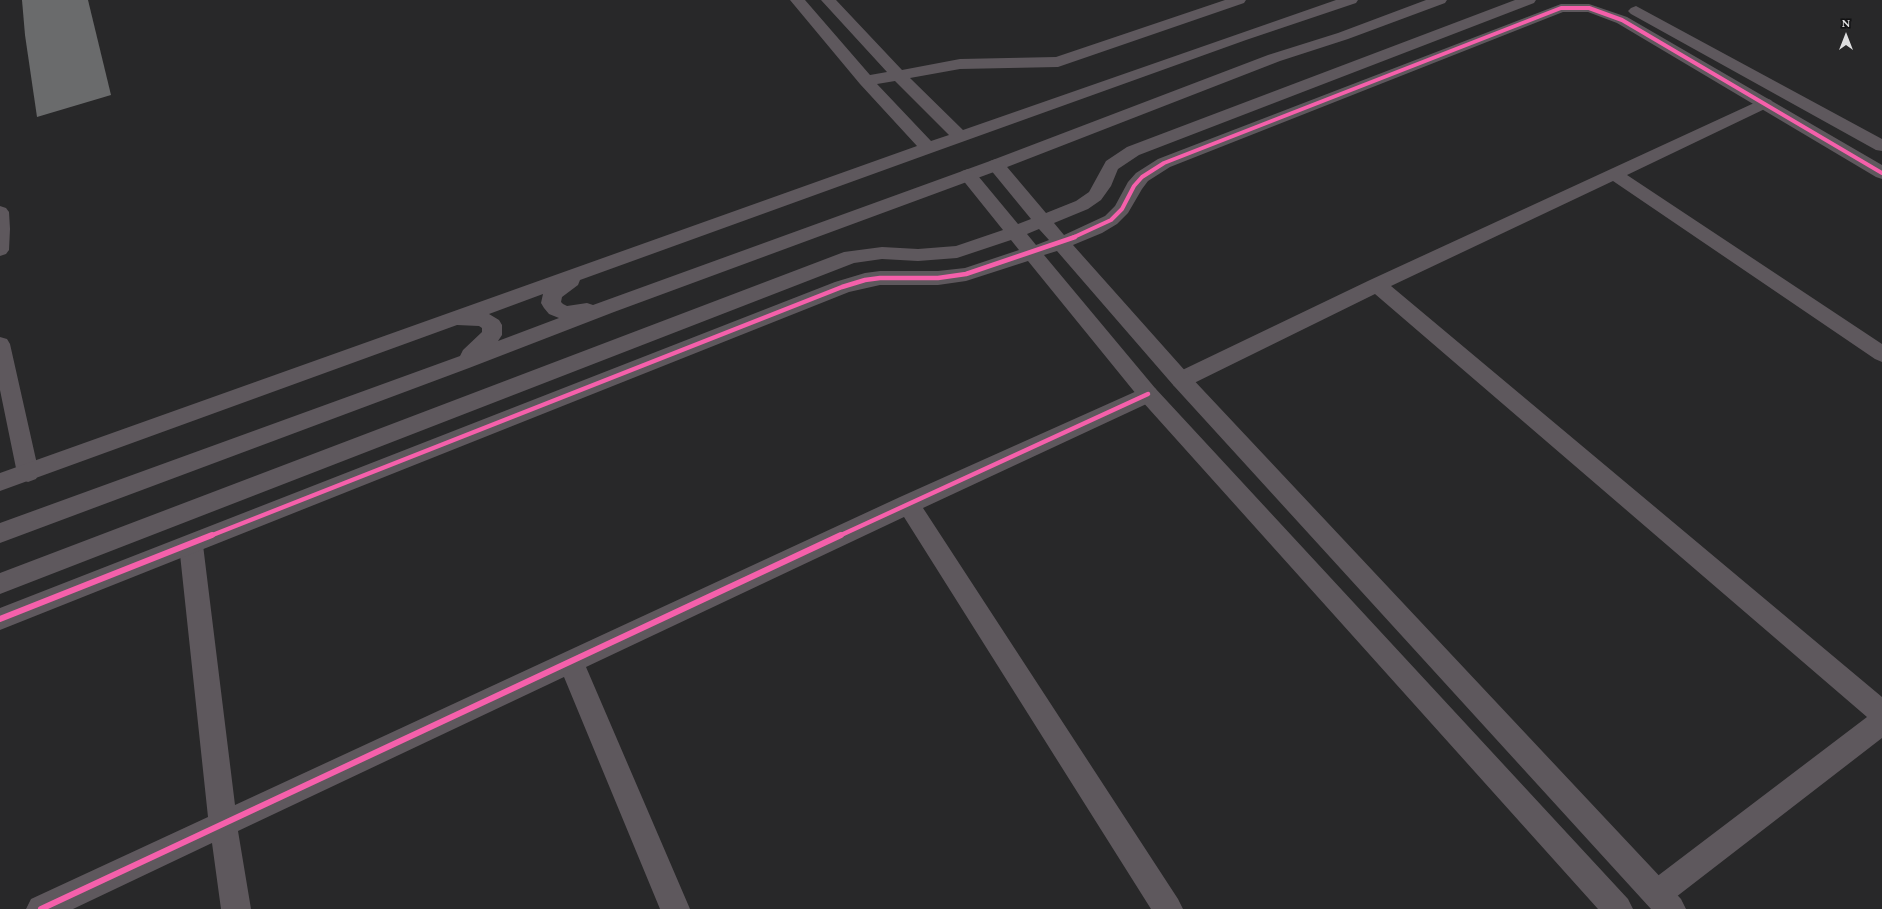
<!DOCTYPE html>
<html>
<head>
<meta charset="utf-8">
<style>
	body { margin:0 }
	#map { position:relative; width:1882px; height:909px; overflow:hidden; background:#282829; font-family:Spectral,serif }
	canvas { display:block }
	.north { position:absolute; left:1826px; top:16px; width:40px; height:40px; -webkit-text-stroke:3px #111112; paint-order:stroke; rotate:0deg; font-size:11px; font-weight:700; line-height:16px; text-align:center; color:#dfdfe0 }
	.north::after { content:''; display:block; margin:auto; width:14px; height:18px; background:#dfdfe0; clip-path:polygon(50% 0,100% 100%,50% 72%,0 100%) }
</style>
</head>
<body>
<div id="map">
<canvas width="1882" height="909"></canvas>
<div class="north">N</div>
</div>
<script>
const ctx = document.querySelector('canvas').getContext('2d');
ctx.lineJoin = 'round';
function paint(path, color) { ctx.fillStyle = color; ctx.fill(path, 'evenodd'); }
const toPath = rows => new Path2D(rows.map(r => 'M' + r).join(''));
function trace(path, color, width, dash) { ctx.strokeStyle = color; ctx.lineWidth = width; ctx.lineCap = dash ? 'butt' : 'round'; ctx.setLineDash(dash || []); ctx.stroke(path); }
paint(toPath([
	[22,0,88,0,111,95,37,117,25,35]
]), '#6a6b6c');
paint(toPath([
	[0,206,6,208,9,212,10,229,9,250,6,254,0,256,0,206],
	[0,337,7,339,10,344,39,473,36,479,28,482,20,479,17,473,0,390,0,337]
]), '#5e585d');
paint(toPath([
	[790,0,805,0,870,75,887,72,821,0,836,0,902,70,960,59,1056,57,1225,0,1246,0,1244,3,1058,67,960,69,910,78,963,130,1336,0,1358,0,1356,3,1246,40,934,152,580,280,578,285,562,297,561,302,563,304,567,306,587,303,593,305,990,161,1268,55,1338,33,1426,0,1447,0,1445,3,1348,39,1280,61,1002,169,614,312,469,368,0,543,0,523,460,356,463,350,482,332,482,328,479,326,457,325,0,491,0,473,917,146,860,84,790,0],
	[895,81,949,135,931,141,877,84,895,81],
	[543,294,541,303,544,308,549,314,559,318,498,341,502,335,502,325,499,320,489,314,543,294],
	[1765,98,1771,100,1773,103,1771,106,1627,175,1882,344,1882,362,1875,359,1613,181,1391,286,1882,697,1882,738,1667,904,1657,908,1647,904,1643,894,1647,884,1867,717,1375,294,1188,386,1181,388,1174,386,1171,380,1174,374,1370,280,1765,98],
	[1148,386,1155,388,1159,394,1155,400,923,508,1178,899,1183,909,1151,909,904,517,586,667,690,909,660,909,564,677,238,831,251,909,221,909,212,843,73,909,26,909,31,899,208,817,179,545,183,538,191,535,199,538,203,545,235,805,900,497,1148,386]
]), '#5e585d');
paint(toPath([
	[1515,0,1536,0,1534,3,1139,155,1118,169,1111,186,1101,200,1088,209,1054,223,1064,235,1105,216,1115,206,1128,182,1136,173,1158,159,1561,4,1589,4,1627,17,1882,165,1882,179,1876,177,1617,23,1588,12,1563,12,1170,167,1148,181,1142,189,1128,213,1117,224,1102,233,1073,245,1188,374,1681,899,1686,909,1651,909,1174,386,1057,251,1044,255,1155,388,1628,899,1633,909,1598,909,1141,400,1028,261,966,281,938,285,880,285,849,292,0,630,0,608,835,282,865,273,880,271,938,271,965,268,1019,250,1011,240,957,258,918,261,882,259,854,263,0,594,0,573,844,252,882,247,918,249,956,246,1003,230,962,179,959,175,962,171,968,169,974,171,1018,224,1031,219,990,169,987,165,990,161,996,159,1002,161,1046,213,1076,201,1089,192,1106,161,1127,147,1515,0],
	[1039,229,1049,240,1036,245,1027,234,1039,229],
	[1636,6,1882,139,1882,151,1876,150,1631,14,1628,11,1631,8,1636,6]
]), '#5e585d');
trace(toPath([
	[1072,238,1111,220,1122,209,1134,186,1142,177,1164,163,1561,8,1589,8,1622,20,1882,173]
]), '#f560ab', 4);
trace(toPath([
	[210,536,842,287,865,280,880,278,938,278,966,274,1075,237],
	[839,536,1148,394]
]), '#f560ab', 4.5);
trace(toPath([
	[0,619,212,535],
	[41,909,841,535]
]), '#f560ab', 6);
</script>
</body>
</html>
